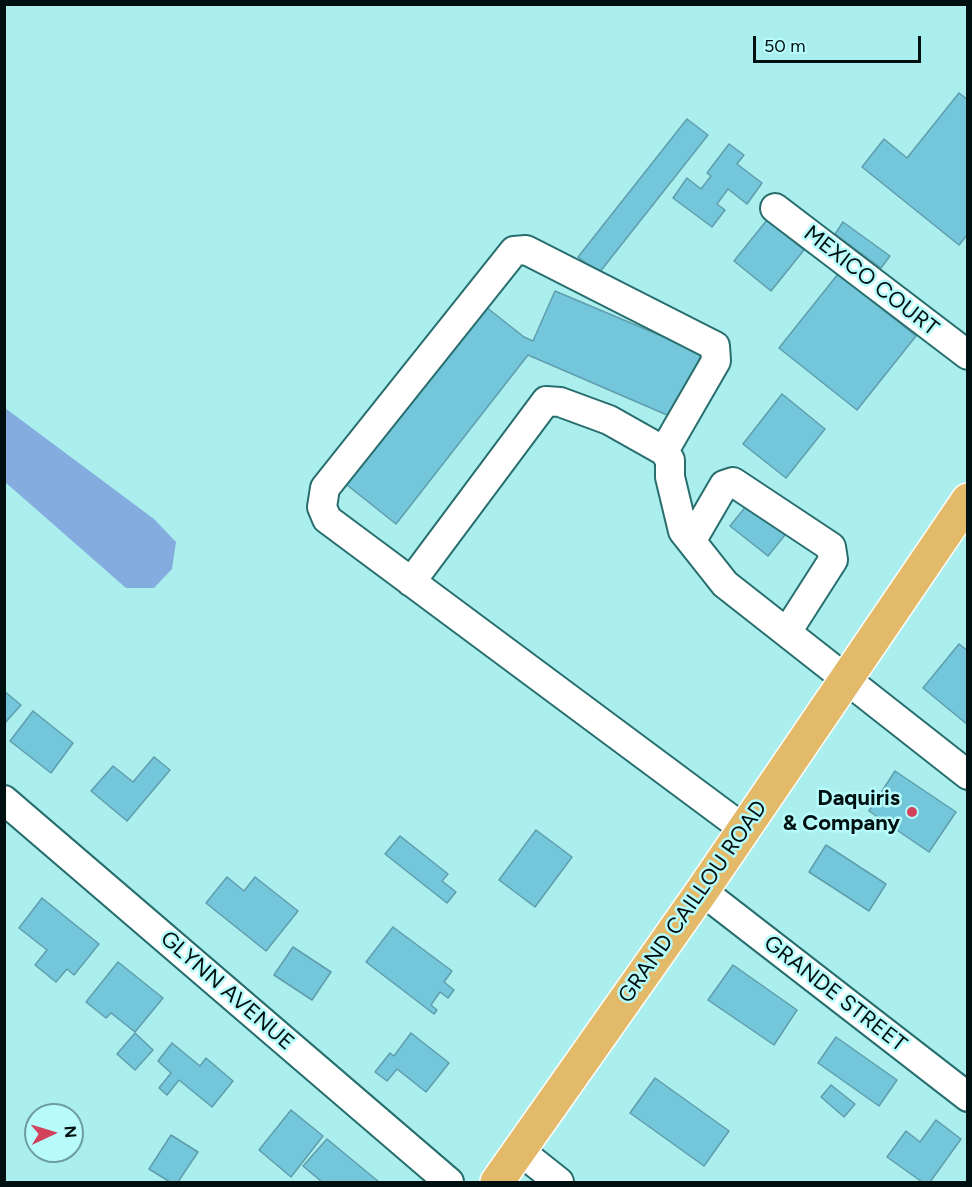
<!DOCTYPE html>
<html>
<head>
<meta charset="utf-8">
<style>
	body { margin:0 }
	#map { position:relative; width:972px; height:1187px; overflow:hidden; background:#aaefed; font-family:Figtree,sans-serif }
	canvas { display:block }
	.frame { position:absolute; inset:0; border:6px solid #000f0f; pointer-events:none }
	.north { position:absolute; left:24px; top:1103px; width:60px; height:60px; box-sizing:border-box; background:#b7fcfb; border:2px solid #6e9d9d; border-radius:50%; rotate:86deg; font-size:16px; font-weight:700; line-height:24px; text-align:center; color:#000f0f }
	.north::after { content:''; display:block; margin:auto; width:21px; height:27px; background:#d3425b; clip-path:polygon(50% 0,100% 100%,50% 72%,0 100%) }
	.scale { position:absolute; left:753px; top:36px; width:168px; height:27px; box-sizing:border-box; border:3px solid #000f0f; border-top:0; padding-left:8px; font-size:18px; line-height:21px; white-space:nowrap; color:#000f0f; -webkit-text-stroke:4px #b7fcfb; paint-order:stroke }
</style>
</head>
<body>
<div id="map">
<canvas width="972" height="1187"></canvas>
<div class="frame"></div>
<div class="north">N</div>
<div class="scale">50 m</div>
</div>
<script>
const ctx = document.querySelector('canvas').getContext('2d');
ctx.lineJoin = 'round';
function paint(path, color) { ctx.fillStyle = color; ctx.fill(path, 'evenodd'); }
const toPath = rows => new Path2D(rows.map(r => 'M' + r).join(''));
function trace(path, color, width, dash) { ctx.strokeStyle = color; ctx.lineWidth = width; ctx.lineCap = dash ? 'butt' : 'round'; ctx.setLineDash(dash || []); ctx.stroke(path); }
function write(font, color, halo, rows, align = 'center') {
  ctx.font = font + ' Figtree,sans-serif'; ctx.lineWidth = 5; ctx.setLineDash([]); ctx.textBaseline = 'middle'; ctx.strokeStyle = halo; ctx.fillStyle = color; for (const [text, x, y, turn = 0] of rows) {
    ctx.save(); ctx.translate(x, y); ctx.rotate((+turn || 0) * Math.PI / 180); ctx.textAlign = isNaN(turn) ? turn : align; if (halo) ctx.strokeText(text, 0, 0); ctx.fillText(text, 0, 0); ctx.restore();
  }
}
paint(toPath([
	[5,408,154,519,176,542,172,569,154,588,126,588,5,482]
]), '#84acde');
const building = toPath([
	[959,93,968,100,968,234,959,245,862,167,884,139,907,158,959,93],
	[687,119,708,135,599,273,578,257,687,119],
	[729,144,744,155,737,164,762,183,747,204,728,189,717,204,725,210,712,227,673,198,687,178,701,189,711,176,707,173,729,144],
	[767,220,804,250,771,291,734,261,767,220],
	[843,222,890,256,881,268,835,234,843,222],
	[838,274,916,336,857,410,779,348,838,274],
	[555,291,702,353,674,418,528,355,396,524,342,481,481,303,524,337,533,341,555,291],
	[782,394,825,429,786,478,743,444,782,394],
	[752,499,789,530,768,556,730,526,752,499],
	[959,644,968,651,968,725,923,688,959,644],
	[4,691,21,705,4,724,4,691],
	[33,711,73,743,51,773,10,741,33,711],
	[154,757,170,770,127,821,91,791,113,766,133,782,154,757],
	[895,771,956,812,929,852,869,811,895,771],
	[536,830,572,857,535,907,499,880,536,830],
	[400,836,448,874,442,881,456,892,447,903,385,854,400,836],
	[826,845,886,884,869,911,809,872,826,845],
	[227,877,244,891,255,877,298,911,266,951,206,903,227,877],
	[42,898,99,944,74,975,67,969,56,982,35,965,47,950,19,928,42,898],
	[393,927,452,971,444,982,454,990,448,998,440,992,431,1005,437,1010,434,1014,366,962,393,927],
	[293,947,331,972,312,1000,274,975,293,947],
	[118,962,163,998,135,1032,111,1013,106,1018,86,1002,118,962],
	[733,965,797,1010,774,1045,708,1000,733,965],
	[135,1033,153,1050,135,1070,117,1054,135,1033],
	[411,1033,449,1063,426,1092,397,1069,387,1081,375,1072,390,1053,394,1056,411,1033],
	[836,1037,897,1080,879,1106,818,1063,836,1037],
	[172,1043,200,1066,206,1058,233,1081,212,1107,179,1080,167,1095,159,1088,171,1073,158,1061,172,1043],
	[655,1078,729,1131,704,1166,630,1113,655,1078],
	[831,1085,855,1104,844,1117,821,1097,831,1085],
	[291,1110,323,1136,291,1177,259,1150,291,1110],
	[936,1120,961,1139,930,1182,922,1182,887,1157,906,1131,920,1142,936,1120],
	[171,1135,198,1152,178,1182,170,1182,149,1169,171,1135],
	[327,1139,379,1182,322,1182,303,1166,327,1139]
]);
paint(building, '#74c7da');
trace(building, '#5f9dad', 1.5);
const minor = toPath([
	[775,208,968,355],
	[664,451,716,361,715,346,526,250,514,251,325,488,322,507,327,519,744,829],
	[692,540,724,485,733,482,831,547,833,560,787,632],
	[411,582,546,401,560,402,609,420,664,451,670,460,670,477,683,531,725,584,968,775],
	[4,800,449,1182],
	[702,891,968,1097],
	[520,1151,559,1182]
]);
const major = toPath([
	[497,1182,702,891,968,500]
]);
trace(minor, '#296e6e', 32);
trace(major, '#fff', 36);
trace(minor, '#fff', 28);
trace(major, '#e2ba69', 33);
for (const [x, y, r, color] of [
	[912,812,6,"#d3425b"]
]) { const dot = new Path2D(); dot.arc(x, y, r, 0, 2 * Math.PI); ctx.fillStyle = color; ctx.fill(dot); trace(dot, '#b7fcfb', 2); }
write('22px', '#000f0f', '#b7fcfb', [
	["MEXICO COURT",871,281,38],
	["GRAND CAILLOU ROAD",693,902,-55],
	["GLYNN AVENUE",227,991,41],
	["GRANDE STREET",835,994,38]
]);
write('bold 22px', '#000f0f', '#b7fcfb', [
	["Daquiris",900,799],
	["& Company",900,824]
], 'right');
</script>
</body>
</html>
